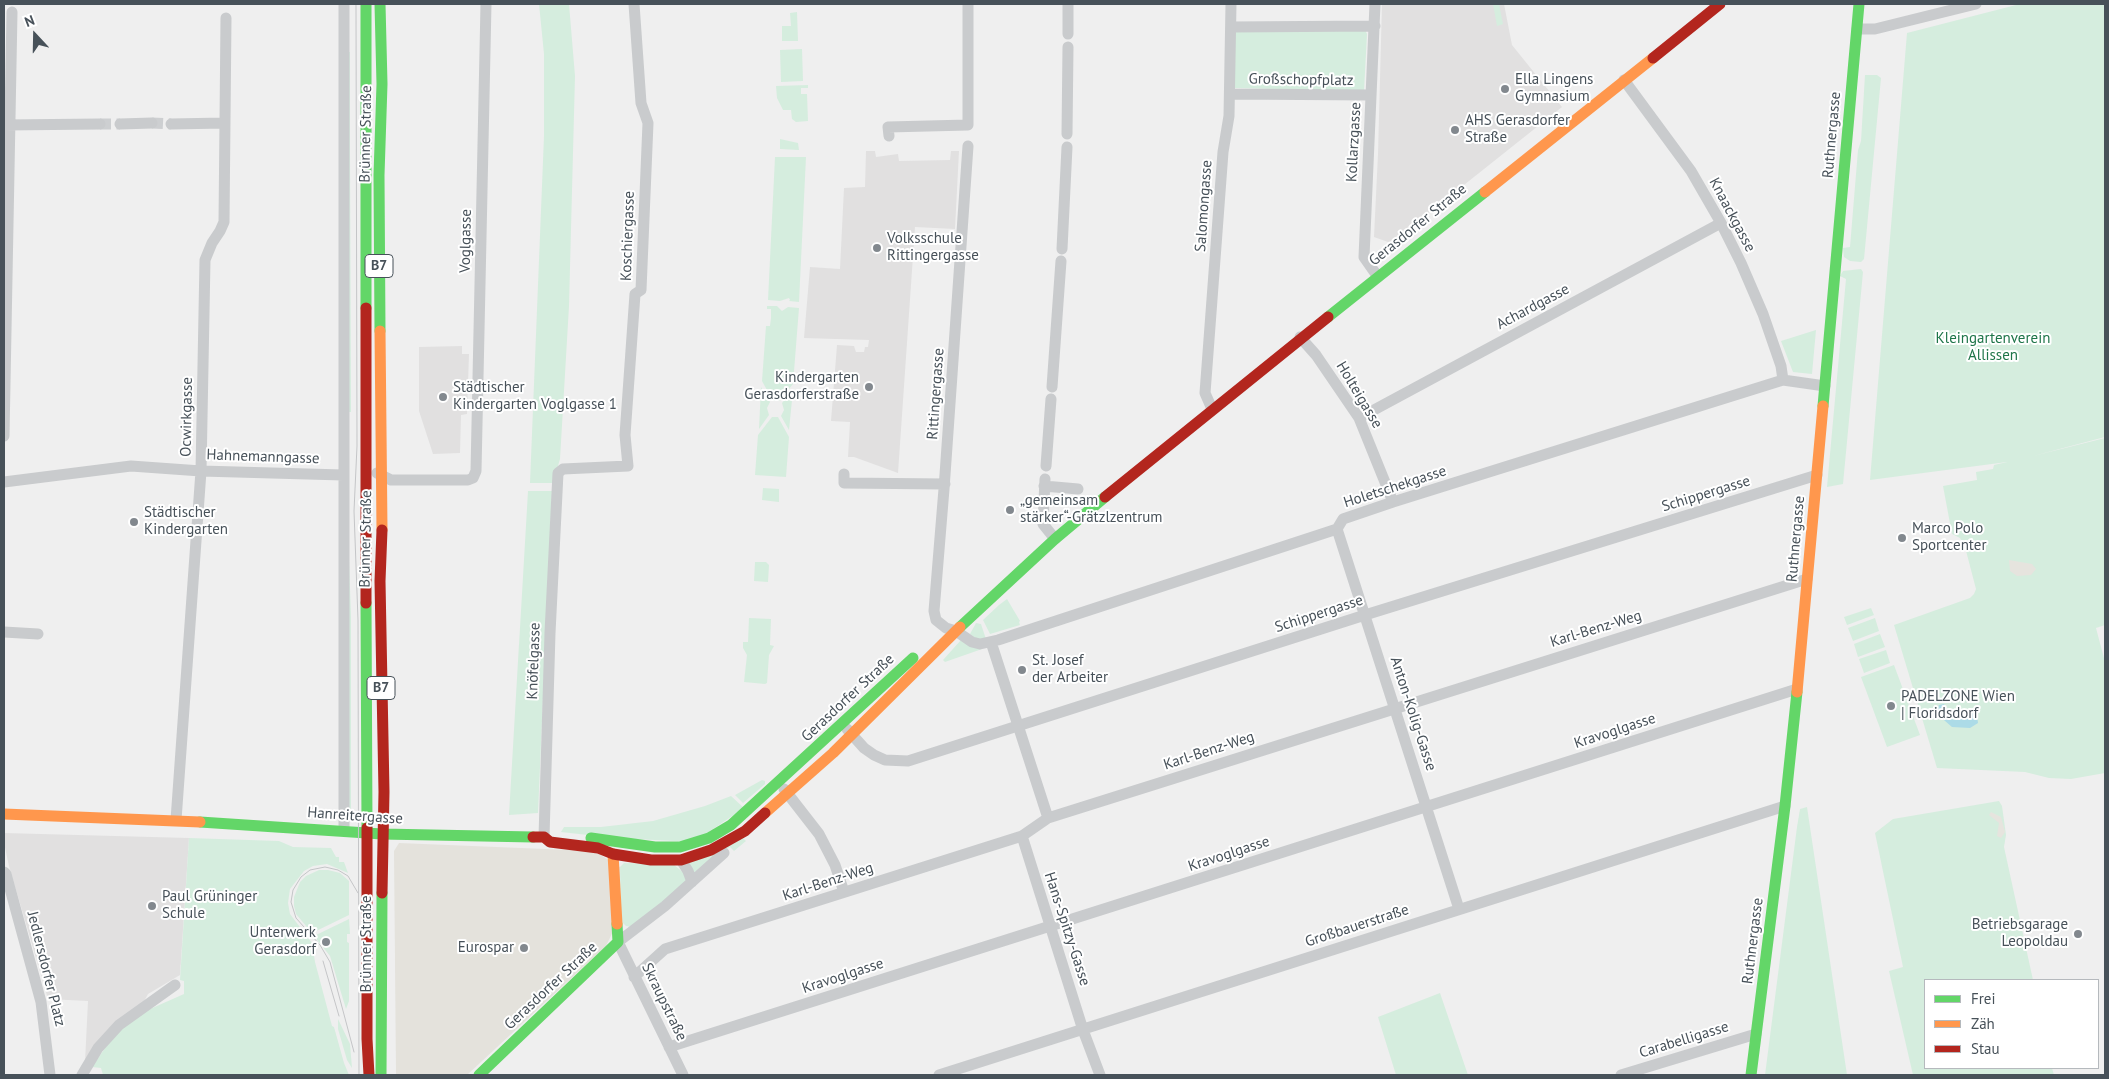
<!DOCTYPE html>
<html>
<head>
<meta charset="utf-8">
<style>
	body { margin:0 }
	#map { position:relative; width:2109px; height:1079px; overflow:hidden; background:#efefef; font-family:"PT Sans",sans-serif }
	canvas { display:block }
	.frame { position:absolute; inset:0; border:5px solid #475159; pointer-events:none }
	.legend { position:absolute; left:1924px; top:979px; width:175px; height:90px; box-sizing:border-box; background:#fff; border:1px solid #b5b9bd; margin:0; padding:6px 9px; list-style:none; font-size:15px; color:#475159 }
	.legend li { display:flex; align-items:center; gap:10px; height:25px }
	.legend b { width:25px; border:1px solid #b5b9bd }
	.north { position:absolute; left:10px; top:10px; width:50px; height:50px; -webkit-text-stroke:4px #fff; paint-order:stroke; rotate:339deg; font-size:14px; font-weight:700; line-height:20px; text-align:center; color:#475159 }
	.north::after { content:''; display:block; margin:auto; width:18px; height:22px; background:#475159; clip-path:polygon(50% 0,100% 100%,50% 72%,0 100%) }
</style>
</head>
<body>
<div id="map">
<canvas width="2109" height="1079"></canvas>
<div class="frame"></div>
<ul class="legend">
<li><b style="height:6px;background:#63d668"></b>Frei</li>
<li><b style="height:6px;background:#ff974d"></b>Zäh</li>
<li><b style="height:6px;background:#b3261e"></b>Stau</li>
</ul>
<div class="north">N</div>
</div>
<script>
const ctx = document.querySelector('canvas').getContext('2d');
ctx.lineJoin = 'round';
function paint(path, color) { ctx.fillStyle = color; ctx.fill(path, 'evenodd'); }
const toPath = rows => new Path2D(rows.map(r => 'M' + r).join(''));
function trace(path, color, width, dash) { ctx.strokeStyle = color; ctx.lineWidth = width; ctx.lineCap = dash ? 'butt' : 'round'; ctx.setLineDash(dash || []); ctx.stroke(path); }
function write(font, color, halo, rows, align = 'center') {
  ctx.font = font + ' "PT Sans",sans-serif'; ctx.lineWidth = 4; ctx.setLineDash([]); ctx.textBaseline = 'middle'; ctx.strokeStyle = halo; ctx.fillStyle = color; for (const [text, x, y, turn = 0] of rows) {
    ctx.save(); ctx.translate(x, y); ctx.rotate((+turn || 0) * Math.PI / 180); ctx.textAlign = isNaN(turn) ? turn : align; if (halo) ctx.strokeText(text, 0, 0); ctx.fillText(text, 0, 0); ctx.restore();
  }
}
paint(toPath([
	[399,843,594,851,620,867,620,917,606,946,467,1075,396,1075,394,851]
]), '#e4e2dc');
paint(toPath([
	[1382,4,1504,4,1512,45,1562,107,1391,243,1374,237,1378,154],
	[866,151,875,151,876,157,898,154,899,161,950,160,951,151,959,151,955,229,915,227,898,473,854,457,848,457,850,422,831,421,837,345,854,346,856,352,864,352,865,347,868,347,869,340,804,338,810,267,840,269,844,188,865,187],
	[462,346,462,354,469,354,467,414,461,415,460,453,433,454,419,411,419,347],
	[4,833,189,838,180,975,148,994,142,1005,85,1062,88,1001,48,999,9,866,4,843]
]), '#e1e0e0');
paint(toPath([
	[539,4,569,4,575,76,569,306,560,459,553,483,530,483,544,136,544,54],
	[1493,4,1499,4,1503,24,1497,26],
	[2020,4,2105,4,2105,437,2033,456,2105,438,2105,625,2096,628,2105,662,2105,773,2071,779,2049,778,2025,772,1937,768,1894,625,1970,598,1974,594,1976,589,1965,547,1960,538,1952,534,1943,486,1977,480,1976,472,1993,469,1994,465,2007,462,1870,480,1907,33],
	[797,12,798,41,782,41,782,26,791,26,790,13],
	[1235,30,1365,30,1367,34,1364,91,1234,88],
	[802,49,803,81,781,82,780,50],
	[346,52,350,52,350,151,351,412,347,412],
	[1865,75,1877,75,1881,78,1864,259,1861,262,1850,261,1844,257,1843,248,1850,247,1858,150,1861,141],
	[808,85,808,88,801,88,801,94,807,94,808,121,796,122,792,119,791,110,783,110,777,98,776,86],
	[780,139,798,143,799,150,780,149],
	[775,157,806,157,799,302,789,301,790,300,789,298,780,301,768,300],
	[1861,269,1863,272,1843,484,1827,487,1846,279,1840,276,1843,271],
	[767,306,777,306,782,311,788,307,799,308,793,384,779,401,773,401,762,381,766,326,770,326,771,318,771,309,767,309],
	[1816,330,1812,374,1793,372,1781,341],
	[761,387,770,402,767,408,769,415,759,429],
	[793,390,789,430,781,416,784,410,782,403],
	[772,417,778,417,789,437,786,477,755,475,758,435],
	[763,488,779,489,779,502,762,500],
	[528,491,552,491,538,813,509,815],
	[348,530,351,617,351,809,348,809],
	[755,562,766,562,769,565,768,582,754,581],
	[1007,599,1020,621,1019,622,1020,625,990,634,983,620,999,605],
	[1871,608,1874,615,1847,625,1844,617],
	[749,618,771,619,770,645,774,646,769,655,767,683,765,684,744,682,747,655,743,648,743,642,748,642],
	[1875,618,1879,631,1853,641,1848,628],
	[976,623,981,624,986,639,978,640,970,634],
	[1880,634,1885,647,1858,657,1854,644],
	[961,640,982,649,945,662,943,660],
	[1886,650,1890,663,1864,673,1859,659],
	[1894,665,1920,735,1887,747,1861,677],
	[762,780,765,781,765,784,743,803,735,795],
	[731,796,744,808,694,842,615,838,561,832,564,827,601,827,653,821,705,806],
	[1999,801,2002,806,2006,835,2004,847,2033,980,1925,980,1925,1068,2052,1068,2054,1075,1913,1075,1889,971,1903,967,1875,833,1893,819],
	[1807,807,1847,1075,1765,1075,1797,827,1800,809],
	[741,836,746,841,734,851,730,847,694,873,687,863],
	[189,838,279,841,293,847,331,848,336,857,339,857,339,862,344,862,348,873,327,864,313,866,304,871,290,889,288,903,290,914,312,943,315,962,332,1026,334,1027,344,1063,349,1075,103,1075,101,1068,92,1067,114,1035,141,1013,184,994,184,981,180,980],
	[624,863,673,864,685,874,686,881,684,885,631,927,626,926,621,921,620,867],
	[319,870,328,870,340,873,349,881,349,915,312,933,296,914,294,906,294,897,300,882,306,876],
	[349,919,350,934,347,934,347,942,349,943,349,1001,346,1009,330,956,314,936],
	[1440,993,1468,1075,1396,1075,1378,1017],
	[338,1019,350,1044,352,1068,347,1060,338,1029]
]), '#d5edde');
paint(toPath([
	[2009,560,2032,564,2036,569,2031,575,2017,576,2010,571],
	[1991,812,2001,817,2005,832,2001,838,1997,836,1999,823,1989,815]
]), '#e6e4de');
paint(toPath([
	[1944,704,1950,717,1953,720,1972,711,1977,716,1978,723,1970,728,1952,727,1937,714,1939,705]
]), '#acdbe7');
trace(toPath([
	[152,123,171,124],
	[100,124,120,124]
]), '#cdcfd1', 11, [11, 5.5]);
trace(toPath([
	[344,4,344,831],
	[1375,4,1364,257,1378,277],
	[1231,27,1375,26],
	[1857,29,1875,29,1976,4],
	[1068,34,1068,4],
	[1624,80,1691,171,1721,223,1741,263,1763,314,1781,366,1783,380],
	[1230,94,1371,95],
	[120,124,152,123],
	[171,124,224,123],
	[5,125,100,124],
	[1067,134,1068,47],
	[889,136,888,127,968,125,968,4],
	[968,146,944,489,934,611,936,620,946,628,956,631,972,642,980,644,998,640,1337,529,1343,519,1393,502,1783,380,1825,386],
	[1062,249,1067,147],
	[1300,337,1316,355,1359,418,1393,502],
	[1052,387,1061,261],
	[1212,409,1205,393,1223,152,1229,116,1231,4],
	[1359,418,1721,223],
	[4,436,12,12],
	[1046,466,1051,399],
	[377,473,391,480,468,480,473,478,476,471,486,4],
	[844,474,844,483,945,484],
	[1045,479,1043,524,1055,539],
	[4,482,131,466,201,471,343,475],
	[1044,486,1078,489],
	[1337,529,1459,909],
	[4,632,38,634],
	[991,642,1048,818],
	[847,729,864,748,874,755,885,760,908,761,1365,615,1817,475],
	[784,789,819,834,835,865,844,892],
	[176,820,201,471,205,260,212,243,220,231,224,222,226,18],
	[1022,836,1083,1030,1100,1075],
	[544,837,550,633,558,473,563,469,628,466,625,435,635,294,641,290,648,123,641,103,634,4],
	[681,860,688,871,692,882],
	[4,872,6,874,41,1002,50,1075],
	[634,977,665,949,1022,836,1048,818,1807,579],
	[669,1047,1797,689],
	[82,1075,98,1048,119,1025,175,985],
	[683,1075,618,942,665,906,724,853],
	[939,1075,1785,806],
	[1621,1075,1756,1034]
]), '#c9cbcd', 11);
trace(toPath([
	[366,4,366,308],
	[1328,317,1485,192],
	[380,331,379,175,382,84,380,4],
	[1823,406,1859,4],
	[366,603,367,828],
	[960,627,1055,539,1105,497],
	[200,822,382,834,533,837],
	[591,838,655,847,680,847,709,838,731,825,913,658],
	[381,1075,382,893],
	[479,1075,618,942,617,924],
	[1751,1075,1785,806,1797,692]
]), '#63d668', 11);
trace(toPath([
	[1485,192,1653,58],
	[380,331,382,530],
	[1797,692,1823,406],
	[765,813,833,753,960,627],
	[4,814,200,822],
	[613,854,617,924]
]), '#ff974d', 11);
trace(toPath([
	[1653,58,1720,4],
	[366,308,366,603],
	[1105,497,1328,317],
	[382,530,380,581,384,792,382,893],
	[367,828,367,1039,369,1075],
	[533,837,544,837,550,842,598,848,613,854,651,860,681,860,711,850,745,831,765,813]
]), '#b3261e', 11);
trace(toPath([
	[356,4,357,446,354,511,358,620,359,1075],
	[323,961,339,1016],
	[354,1052,330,962,320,945,296,918,291,902,293,890,301,877,310,870,325,867,338,870,348,876,358,893]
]), '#c4c5c7', 1);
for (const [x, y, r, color] of [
	[1505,89,5,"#82888e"],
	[1455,130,5,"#82888e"],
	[877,248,5,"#82888e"],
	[869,387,5,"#82888e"],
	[443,397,5,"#82888e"],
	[1010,510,5,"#82888e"],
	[134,522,5,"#82888e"],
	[1902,538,5,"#82888e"],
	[1022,670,5,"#82888e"],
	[1891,706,5,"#82888e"],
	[152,906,5,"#82888e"],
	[2078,934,5,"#82888e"],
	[326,942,5,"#82888e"],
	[524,948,5,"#82888e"]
]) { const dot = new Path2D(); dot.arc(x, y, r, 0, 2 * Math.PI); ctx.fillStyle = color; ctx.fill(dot); trace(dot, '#fff', 2); }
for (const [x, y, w] of [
	[379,266,28],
	[381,688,28]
]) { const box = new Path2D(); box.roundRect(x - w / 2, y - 11.5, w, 23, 4); ctx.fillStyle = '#fff'; ctx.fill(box); trace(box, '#475159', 1); }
write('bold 14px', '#475159', null, [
	["B7",379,266],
	["B7",381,688]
]);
write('15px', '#475159', '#fff', [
	["Großschopfplatz",1301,80,1],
	["Brünner Straße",366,134,-89],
	["Ruthnergasse",1832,135,-85],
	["Kollarzgasse",1354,142,-87],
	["Salomongasse",1204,206,-86],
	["Knaackgasse",1732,215,62],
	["Gerasdorfer Straße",1418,225,-39],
	["Koschiergasse",628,236,-88],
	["Voglgasse",466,241,-89],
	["Achardgasse",1533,307,-28],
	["Rittingergasse",936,394,-86],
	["Holteigasse",1359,395,59],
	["Ocwirkgasse",187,417,-89],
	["Hahnemanngasse",263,457,2],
	["Holetschekgasse",1395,487,-18],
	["Schippergasse",1706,494,-17],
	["Brünner Straße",366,539,-89],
	["Ruthnergasse",1796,539,-85],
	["Schippergasse",1319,614,-18],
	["Karl-Benz-Weg",1596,629,-17],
	["Knöfelgasse",534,661,-88],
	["Gerasdorfer Straße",848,698,-43],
	["Anton-Kolig-Gasse",1413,714,72],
	["Kravoglgasse",1615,731,-18],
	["Karl-Benz-Weg",1209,751,-18],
	["Hanreitergasse",355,816,4],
	["Kravoglgasse",1229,854,-18],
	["Karl-Benz-Weg",828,882,-18],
	["Großbauerstraße",1357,926,-18],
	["Hans-Spitzy-Gasse",1067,929,72],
	["Ruthnergasse",1753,941,-83],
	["Brünner Straße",367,944,-90],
	["Jedlersdorfer Platz",46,969,76],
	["Kravoglgasse",843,976,-18],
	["Gerasdorfer Straße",551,986,-43],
	["Skraupstraße",664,1002,64],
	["Carabelligasse",1684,1040,-17]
]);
write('15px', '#475159', '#fff', [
	["Ella Lingens",1515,80],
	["Gymnasium",1515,97],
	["AHS Gerasdorfer",1465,121],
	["Straße",1465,138],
	["Volksschule",887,239],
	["Rittingergasse",887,256],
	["Kindergarten",859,378,"right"],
	["Gerasdorferstraße",859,395,"right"],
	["Städtischer",453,388],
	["Kindergarten Voglgasse 1",453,405],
	["„gemeinsam",1020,501],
	["stärker“-Grätzlzentrum",1020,518],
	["Städtischer",144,513],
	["Kindergarten",144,530],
	["Marco Polo",1912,529],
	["Sportcenter",1912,546],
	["St. Josef",1032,661],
	["der Arbeiter",1032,678],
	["PADELZONE Wien",1901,697],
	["| Floridsdorf",1901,714],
	["Paul Grüninger",162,897],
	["Schule",162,914],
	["Betriebsgarage",2068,925,"right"],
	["Leopoldau",2068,942,"right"],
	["Unterwerk",316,933,"right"],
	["Gerasdorf",316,950,"right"],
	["Eurospar",514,948,"right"]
], 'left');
write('15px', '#1e7549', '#fff', [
	["Kleingartenverein",1993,339],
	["Allissen",1993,356]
]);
</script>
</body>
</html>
